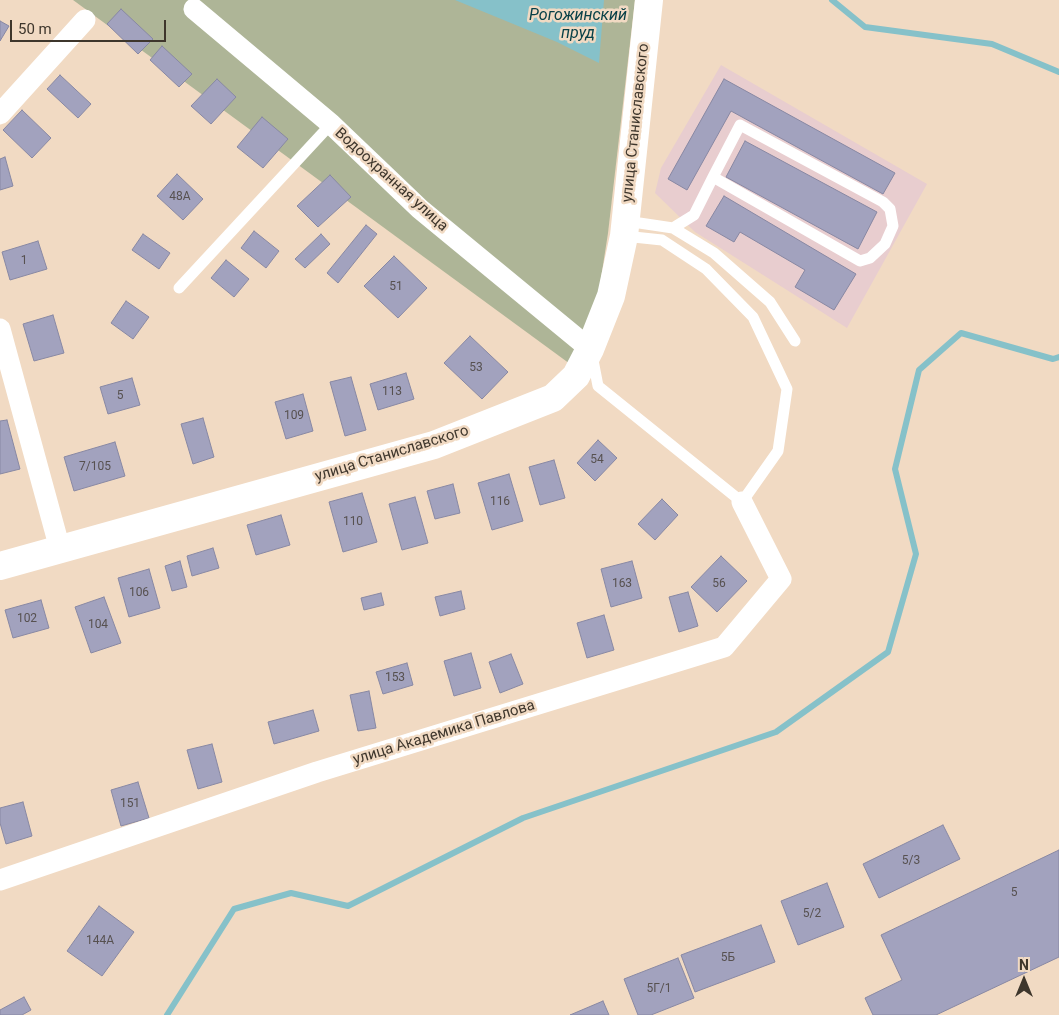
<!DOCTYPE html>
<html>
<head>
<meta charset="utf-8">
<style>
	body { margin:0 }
	#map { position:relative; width:1059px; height:1015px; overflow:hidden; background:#f1dac3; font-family:Roboto,sans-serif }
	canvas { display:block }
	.north { position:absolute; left:999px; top:955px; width:50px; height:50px; -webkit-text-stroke:4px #f1dac3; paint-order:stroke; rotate:0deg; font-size:14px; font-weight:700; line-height:20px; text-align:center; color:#3e362c }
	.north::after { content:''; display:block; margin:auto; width:18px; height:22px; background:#3e362c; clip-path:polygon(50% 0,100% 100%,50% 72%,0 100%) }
	.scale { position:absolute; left:10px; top:20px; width:156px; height:22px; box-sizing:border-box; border:2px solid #3e362c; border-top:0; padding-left:6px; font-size:15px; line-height:18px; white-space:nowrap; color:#3e362c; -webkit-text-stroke:4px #f1dac3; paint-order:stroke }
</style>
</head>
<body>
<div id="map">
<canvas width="1059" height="1015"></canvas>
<div class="north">N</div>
<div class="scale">50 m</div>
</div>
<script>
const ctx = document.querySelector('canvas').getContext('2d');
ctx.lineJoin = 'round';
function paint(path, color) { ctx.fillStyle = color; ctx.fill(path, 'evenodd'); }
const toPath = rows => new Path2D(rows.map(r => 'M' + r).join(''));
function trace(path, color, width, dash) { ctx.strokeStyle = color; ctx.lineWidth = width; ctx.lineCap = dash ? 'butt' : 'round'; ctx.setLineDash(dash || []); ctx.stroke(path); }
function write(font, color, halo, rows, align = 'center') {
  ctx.font = font + ' Roboto,sans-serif'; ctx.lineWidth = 5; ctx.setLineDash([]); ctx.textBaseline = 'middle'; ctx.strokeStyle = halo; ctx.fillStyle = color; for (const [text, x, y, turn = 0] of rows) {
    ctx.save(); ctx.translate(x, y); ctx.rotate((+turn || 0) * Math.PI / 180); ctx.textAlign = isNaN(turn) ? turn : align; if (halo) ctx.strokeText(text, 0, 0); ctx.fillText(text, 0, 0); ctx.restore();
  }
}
paint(toPath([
	[721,65,927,184,847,328,695,232,655,193,661,168]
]), '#e8cdcf');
paint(toPath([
	[73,0,635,0,608,233,590,349,581,372]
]), '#aeb597');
paint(toPath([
	[455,0,604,0,599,63,557,42]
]), '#86c1c9');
trace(toPath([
	[832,0,865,27,992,44,1059,72],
	[167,1015,234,909,291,893,348,906,523,818,776,732,888,652,916,554,895,469,919,370,961,333,1053,359,1059,357]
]), '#86c1c9', 6);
const building = toPath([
	[121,9,153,39,138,54,107,24,121,9],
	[0,21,9,26,0,41,0,21],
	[162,46,192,74,179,87,150,60,162,46],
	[60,75,91,104,78,118,47,89,60,75],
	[217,79,236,97,211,124,191,106,217,79],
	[724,79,895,173,883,194,731,111,687,190,668,179,724,79],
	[22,110,51,138,32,158,3,130,22,110],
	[262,117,288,139,263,168,237,147,262,117],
	[745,141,877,212,858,249,726,177,745,141],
	[5,157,13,186,0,190,0,159,5,157],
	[177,174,203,199,183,220,157,196,177,174],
	[330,175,351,197,318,227,297,206,330,175],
	[724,196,856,274,834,310,795,287,805,270,740,232,734,242,706,226,724,196],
	[366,225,377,234,338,283,327,273,366,225],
	[254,231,279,251,266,268,241,248,254,231],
	[143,234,170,253,159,269,132,250,143,234],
	[321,234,330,244,305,268,295,259,321,234],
	[38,241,47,269,10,280,2,252,38,241],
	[394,256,427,288,398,318,364,286,394,256],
	[226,260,249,279,234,297,211,278,226,260],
	[126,301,149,317,133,339,111,323,126,301],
	[53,315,64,353,34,361,23,324,53,315],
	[470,336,508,372,482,399,444,363,470,336],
	[406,373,414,399,378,410,370,384,406,373],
	[351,377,366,430,345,436,330,382,351,377],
	[132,378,140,405,108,414,100,387,132,378],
	[303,394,313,431,286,439,275,402,303,394],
	[203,418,214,457,193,464,181,424,203,418],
	[7,420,20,469,0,474,0,421,7,420],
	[598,440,617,458,595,481,577,463,598,440],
	[115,442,125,476,74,491,64,457,115,442],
	[554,460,565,498,540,505,529,467,554,460],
	[509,474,523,521,492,530,478,483,509,474],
	[453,484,460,513,435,519,427,491,453,484],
	[362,493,377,542,343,552,329,502,362,493],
	[415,497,428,543,402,550,389,504,415,497],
	[662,499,678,515,655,540,638,524,662,499],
	[281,515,290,545,256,555,247,525,281,515],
	[213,548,219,568,192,576,187,556,213,548],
	[721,556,747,581,717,612,691,587,721,556],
	[180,561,187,587,172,591,165,566,180,561],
	[632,561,642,598,611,607,601,569,632,561],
	[149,569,160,608,129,617,118,578,149,569],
	[461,591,465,609,440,616,435,597,461,591],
	[688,592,698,626,679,632,669,597,688,592],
	[381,593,384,605,364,610,361,598,381,593],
	[104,597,121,643,91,653,75,607,104,597],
	[41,600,49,628,13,638,5,610,41,600],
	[604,615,614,650,587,658,577,623,604,615],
	[471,653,481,688,454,696,444,661,471,653],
	[511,654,523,684,500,693,489,662,511,654],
	[407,663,413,685,383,694,376,672,407,663],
	[369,691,376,728,358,731,350,695,369,691],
	[313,710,319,731,274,744,268,722,313,710],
	[212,744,222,782,198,789,187,750,212,744],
	[138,782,149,818,121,826,111,790,138,782],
	[23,802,32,836,6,844,0,823,0,808,23,802],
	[943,825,960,859,879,898,863,864,943,825],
	[1059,850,1059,957,936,1015,873,1015,865,998,902,980,881,935,1059,850],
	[827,883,844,927,798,945,781,901,827,883],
	[99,906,134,932,102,976,67,951,99,906],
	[761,925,775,962,695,992,681,955,761,925],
	[678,958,694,998,651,1015,638,1015,624,979,678,958],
	[24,997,31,1010,22,1015,0,1015,0,1010,24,997],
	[603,1001,609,1015,570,1015,603,1001]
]);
paint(building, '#a2a2be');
trace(building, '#8888a3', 1);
trace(toPath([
	[626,221,673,228,694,215,713,177,740,125,883,202,890,209,893,226,885,244,870,258,860,261,713,177],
	[673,228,714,253,770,302,795,341],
	[179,288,331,124],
	[592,355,598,386,742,502,778,451,787,389,753,317,706,269,662,240,624,236]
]), '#fff', 11);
trace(toPath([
	[194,9,331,124,420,209,590,349],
	[0,114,85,20],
	[0,329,60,549],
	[0,880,317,772,724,647,781,579,742,502]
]), '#fff', 21);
trace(toPath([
	[0,566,434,445,553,398,576,376,590,349,611,296,624,236,649,0]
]), '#fff', 28);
write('12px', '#575150', null, [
	["48А",180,197],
	["1",24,261],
	["51",396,287],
	["53",476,368],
	["113",392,392],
	["5",120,396],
	["109",294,416],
	["54",597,460],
	["7/105",95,467],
	["116",500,502],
	["110",353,522],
	["163",622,584],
	["56",719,584],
	["106",139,593],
	["102",27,619],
	["104",98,625],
	["153",395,678],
	["151",130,804],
	["5/3",911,861],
	["5",1014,893],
	["5/2",812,914],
	["144А",100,941],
	["5Б",728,958],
	["5Г/1",659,989]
]);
write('15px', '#3e362c', '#f1dac3', [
	["улица Станиславского",636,123,-84],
	["Водоохранная улица",391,180,42],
	["улица Станиславского",392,454,-17],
	["улица Академика Павлова",444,733,-17]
]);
write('italic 16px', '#084047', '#f1dac3', [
	["Рогожинский",578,16],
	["пруд",578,34]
]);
</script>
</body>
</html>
